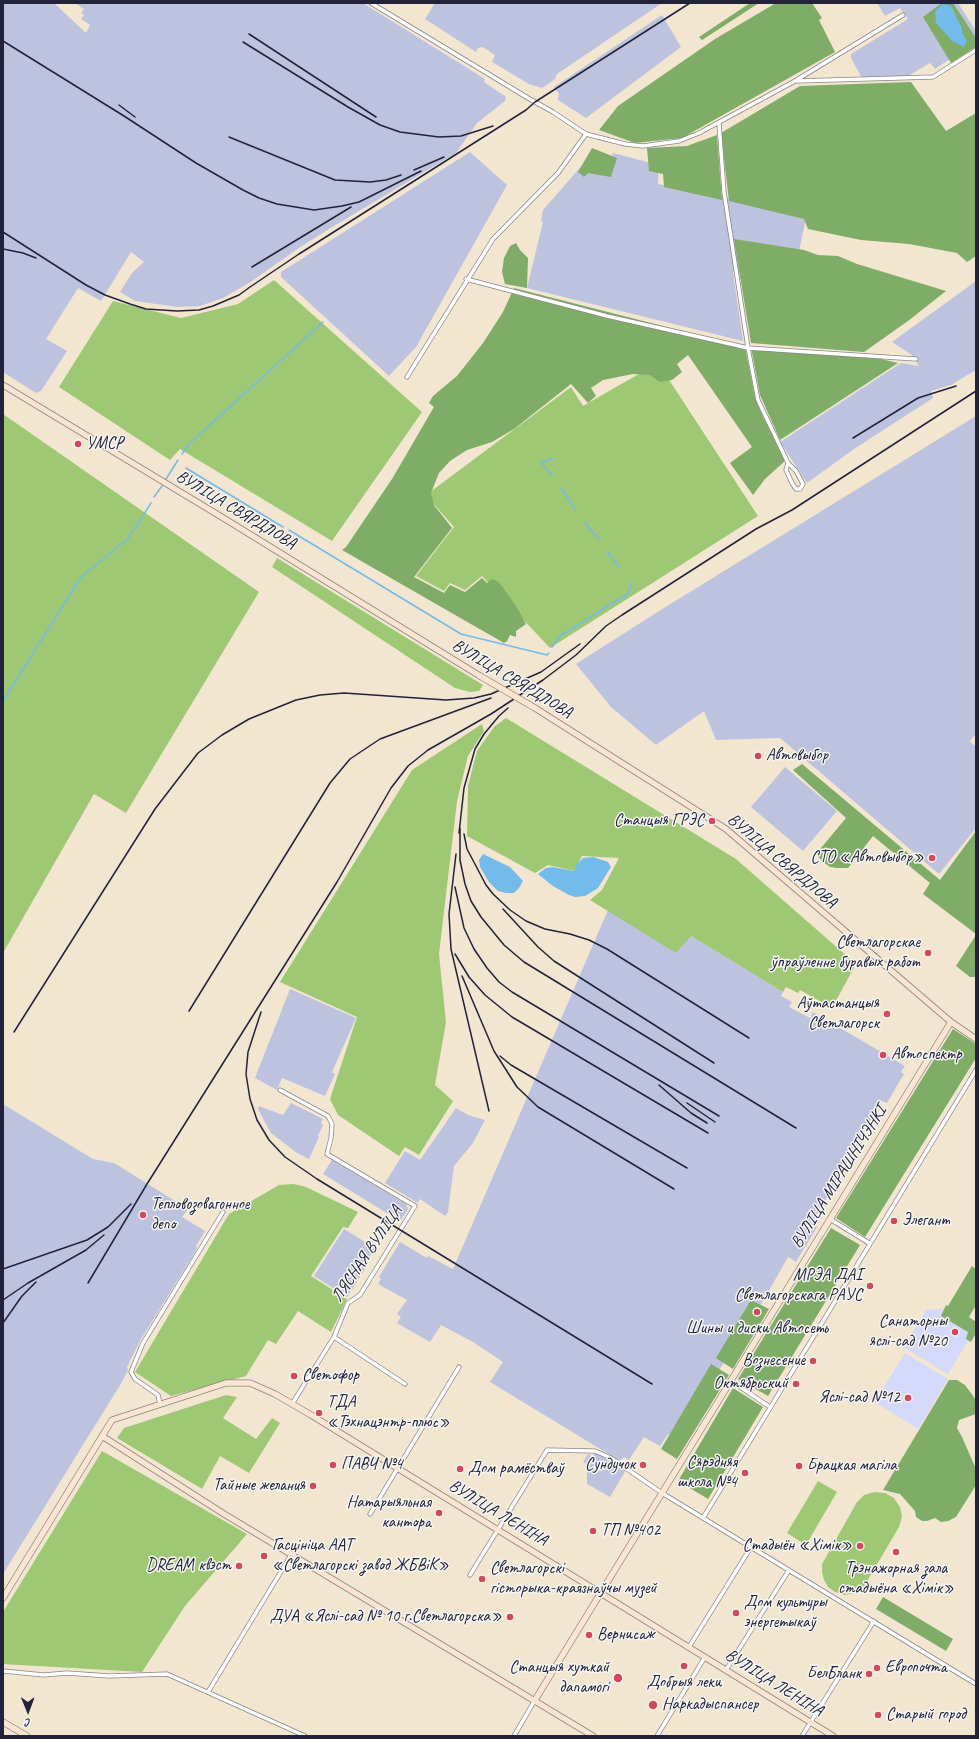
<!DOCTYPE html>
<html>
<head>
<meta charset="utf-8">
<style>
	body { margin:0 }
	#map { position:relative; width:979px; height:1739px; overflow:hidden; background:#f2e6d1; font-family:Caveat,sans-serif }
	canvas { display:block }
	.frame { position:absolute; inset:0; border:4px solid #22223b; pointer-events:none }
	.north { position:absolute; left:8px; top:1691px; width:40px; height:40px; -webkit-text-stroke:3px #f6f6f2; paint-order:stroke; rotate:179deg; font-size:11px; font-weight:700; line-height:16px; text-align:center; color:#22223b }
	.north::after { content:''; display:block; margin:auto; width:14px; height:18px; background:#22223b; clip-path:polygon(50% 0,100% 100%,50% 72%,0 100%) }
</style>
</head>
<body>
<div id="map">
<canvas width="979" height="1739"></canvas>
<div class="frame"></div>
<div class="north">С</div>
</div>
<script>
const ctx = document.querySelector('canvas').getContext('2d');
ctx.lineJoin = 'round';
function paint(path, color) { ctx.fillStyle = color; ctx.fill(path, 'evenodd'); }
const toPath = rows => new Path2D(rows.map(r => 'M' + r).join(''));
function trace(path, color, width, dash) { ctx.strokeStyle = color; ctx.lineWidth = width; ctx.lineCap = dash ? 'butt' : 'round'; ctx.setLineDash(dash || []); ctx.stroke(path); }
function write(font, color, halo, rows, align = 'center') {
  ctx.font = font + ' Caveat,sans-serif'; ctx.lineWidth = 3; ctx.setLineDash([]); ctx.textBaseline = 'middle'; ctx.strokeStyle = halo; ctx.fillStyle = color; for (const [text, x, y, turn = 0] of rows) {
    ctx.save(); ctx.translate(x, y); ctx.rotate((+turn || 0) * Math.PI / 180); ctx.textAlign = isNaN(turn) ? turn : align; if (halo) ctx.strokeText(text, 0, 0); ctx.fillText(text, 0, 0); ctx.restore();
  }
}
paint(toPath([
	[943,1309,975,1329,948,1374,903,1347,926,1310],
	[905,1353,948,1379,918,1429,875,1402]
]), '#d4d8f9');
paint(toPath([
	[3,3,54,3,86,33,90,25,81,19,84,15,81,13,84,9,75,3,363,3,485,79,484,82,506,97,505,101,477,123,456,153,329,229,299,248,249,283,223,298,200,306,177,307,135,301,120,292,132,273,144,262,131,252,101,301,78,288,46,339,67,351,41,391,36,393,3,372],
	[435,3,662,3,557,74,555,79,542,88,529,84,492,62,495,55,483,47,478,48,476,52,425,19],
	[877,3,958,3,976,31,976,41,935,69,930,63,908,76,862,78,851,58,851,54,908,19,900,8,885,16],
	[662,15,681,47,586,118,558,100,559,94,554,87],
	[470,152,507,185,416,347,389,376,281,277,281,272],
	[613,153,659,165,658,184,726,198,806,218,793,280,733,272,743,341,527,288,543,222,541,221,543,210,584,163,608,167],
	[976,281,976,370,951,385,931,391,933,398,854,449,807,483,780,442,901,363,919,366,912,355,892,342],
	[976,416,976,734,970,741,976,747,976,828,939,874,780,738,716,740,704,711,656,745,611,707,576,664,659,611],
	[785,767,837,811,803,851,751,807],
	[608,910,691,936,783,992,781,996,792,1002,789,1007,810,1018,813,1012,905,1066,901,1072,904,1074,887,1103,882,1101,814,1220,816,1222,814,1225,817,1227,796,1262,788,1257,763,1301,676,1438,668,1434,660,1446,644,1437,629,1460,624,1457,620,1461,490,1382,503,1362,473,1342,441,1325,430,1342,397,1323,401,1317,397,1314,407,1300,378,1284,381,1279,379,1277,400,1242,427,1258,428,1256,453,1269],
	[290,989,356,1018,332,1072,335,1074,325,1096,282,1078,277,1090,255,1078],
	[291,1103,323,1119,321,1123,323,1125,318,1136,319,1137,309,1159,297,1153,271,1133,258,1109,259,1106,283,1115],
	[3,1104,93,1159,114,1163,188,1209,182,1217,205,1231,196,1246,197,1249,141,1339,127,1367,128,1370,122,1382,3,1574],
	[456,1108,468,1115,485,1120,473,1143,454,1166,448,1212,445,1216,420,1199,418,1203,385,1183,405,1151,420,1160],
	[332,1160,406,1204,408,1209,400,1221,323,1174],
	[344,1229,375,1248,363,1267,365,1269,347,1297,314,1276],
	[595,1452,626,1470,610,1497,587,1484,587,1464,583,1462,588,1454,593,1457]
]), '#bdc3de');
paint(toPath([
	[274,280,422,412,332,541,180,449,170,460,59,387,113,301,181,318,238,304],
	[658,363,758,516,550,648,482,576,465,590,450,583,444,591,416,576,454,527,426,495,571,387,583,406],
	[3,414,259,592,126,813,94,794,3,953],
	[277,558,483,685,479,691,470,692,455,688,272,567],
	[506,718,736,859,856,964,832,1008,800,990,798,993,786,987,783,992,691,936,676,953,590,900,602,890,619,858,582,856,574,871,548,865,535,873,467,836,468,786,477,751,494,727],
	[482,724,484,731,468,756,457,801,439,954,446,1022,435,1085,453,1101,419,1155,405,1147,399,1156,338,1115,330,1099,357,1017,280,982,412,770],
	[294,1184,306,1187,358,1212,348,1228,343,1227,311,1276,347,1299,331,1332,298,1311,276,1344,268,1340,246,1376,171,1396,135,1372,229,1214,279,1185],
	[226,1395,237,1397,223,1418,256,1439,272,1418,280,1423,249,1473,220,1456,202,1489,117,1438,124,1428],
	[102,1451,247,1534,185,1606,142,1672,3,1664,3,1612],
	[818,1481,837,1492,806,1545,787,1533],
	[874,1492,885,1493,894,1498,900,1507,902,1517,899,1527,863,1588,855,1593,845,1595,835,1592,828,1587,824,1580,822,1572,822,1564,857,1502,864,1495]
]), '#9fc874');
paint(toPath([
	[750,3,759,3,702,40,699,37],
	[776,3,812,3,822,18,819,20,835,52,682,138,635,143,599,130,618,106,715,39],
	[942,3,953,3,976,38,976,47,951,63,923,17],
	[911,82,946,131,976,113,976,256,967,262,957,253,909,244,861,240,808,229,804,219,729,201,721,133,800,86],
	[717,135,722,200,664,187,663,174,649,171,647,148,687,146],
	[592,148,617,158,611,177,588,173,584,177,578,172],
	[734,239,804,250,818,255,838,256,857,264,946,291,908,321,864,352,751,343],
	[516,243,520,250,528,258,527,288,505,284,502,272,504,258,510,246],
	[514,288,745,347,755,397,763,417,786,460,765,479,753,495,730,463,752,447,688,355,677,364,682,372,672,380,660,382,650,375,633,374,603,380,591,388,596,396,588,403,571,384,514,429,492,442,467,450,450,461,439,473,431,493,434,505,452,528,414,577,444,593,450,585,465,592,482,578,487,583,492,579,499,582,516,606,526,624,516,631,516,637,510,635,507,641,504,643,342,550,346,547,392,479,434,407,429,403,433,396,457,376,483,343,503,312],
	[751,347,881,359,898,363,780,440,760,395],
	[802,764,940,880,976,831,976,934,923,894,930,883,873,836,848,868,837,868,830,867,822,861,816,854,846,818,793,770],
	[976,935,976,977,970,977,956,966],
	[953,1029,976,1044,976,1058,865,1237,836,1218],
	[831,1228,860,1245,768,1396,738,1379],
	[972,1266,976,1269,976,1305,969,1317,976,1322,976,1333,971,1342,966,1339,968,1332,941,1316,946,1305,948,1306],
	[751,1300,769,1309,733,1369,716,1358],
	[711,1364,729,1375,677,1459,661,1449],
	[949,1380,957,1380,965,1385,976,1400,976,1414,959,1420,957,1428,962,1437,976,1469,976,1485,956,1517,948,1521,941,1522,935,1518,927,1521,922,1521,916,1517,915,1511,900,1494,883,1490],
	[733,1388,763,1407,708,1499,678,1481],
	[883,1597,953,1639,946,1651,876,1609]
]), '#7fac66');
paint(toPath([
	[943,4,951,6,961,26,963,34,967,41,964,47,952,41,936,23,935,13,936,10],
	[483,854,510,867,523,881,519,888,514,893,506,893,498,891,489,882,480,867,479,860],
	[593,857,608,862,611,867,598,888,585,896,575,897,569,895,553,886,538,874,546,868,552,867,574,871,577,864,583,858]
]), '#72bbeb');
trace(toPath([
	[182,454,189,444,323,322],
	[186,468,283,527],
	[552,475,541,463,553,458],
	[166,479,178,460],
	[561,488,575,509],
	[154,497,162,486],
	[585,522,599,540],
	[289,530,461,634,547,655,549,653],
	[607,551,620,568],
	[552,647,560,636,629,593,632,583],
	[3,701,81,577,128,539,151,503]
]), '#72bbeb', 1.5);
const street = toPath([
	[371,3,528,98,553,112,586,134,625,144,643,146,679,141,699,133,795,81,903,15],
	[797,81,933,77,976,50],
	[719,123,724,192,748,348,758,400,788,463,796,471,803,484,800,489,796,489,792,483,786,470,788,463],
	[466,279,607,316,748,348,916,359],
	[407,377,493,239,558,173,586,134],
	[280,1090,328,1116,332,1124,331,1138,327,1154,415,1206,360,1295,348,1303,334,1337,292,1404],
	[830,1219,869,1243],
	[334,1337,405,1384],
	[731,1381,770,1407],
	[160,1404,158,1395,135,1379,131,1372,143,1343,223,1212],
	[370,1514,459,1367],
	[703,1518,976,1070],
	[470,1575,547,1450,595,1451,611,1458,662,1493,976,1684],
	[689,1647,751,1547],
	[726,1670,789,1570],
	[3,1671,44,1675,67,1673,109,1676,167,1674,305,1736],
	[208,1692,291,1555],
	[514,1736,535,1700],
	[657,1736,705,1657],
	[802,1736,874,1621]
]);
const secondary = toPath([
	[3,385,225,519,480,676],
	[535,708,726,829,951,1022,976,1039],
	[102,1436,224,1514,593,1736],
	[3,1598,112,1420,226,1383,250,1383,275,1394,311,1415,833,1736],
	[535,1700,951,1022],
	[3,1722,27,1736]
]);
trace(street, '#8a8486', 5);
trace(secondary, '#8a8486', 7);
trace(street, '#fff', 3.5);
trace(secondary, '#fce5d0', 5.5);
trace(toPath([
	[249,34,376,117],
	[3,41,124,116,196,163,243,190,259,198,277,204,314,210,342,206,359,202,421,171],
	[243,42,348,107,380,125,400,132,439,137,461,136,493,126],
	[119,105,135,117],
	[229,137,335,180,370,182,386,180,401,175],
	[414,170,444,157],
	[3,232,86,285,105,295,130,304,146,309,177,311,199,310,213,306,239,295,250,287,299,254,526,110,535,102,690,3],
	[3,249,23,253,36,258],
	[252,267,351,207],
	[853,438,918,398,956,386],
	[460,828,460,860,465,884,471,901,481,917,504,945,524,962,796,1128],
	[459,833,464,788,475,749,484,734,499,716,508,708],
	[464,834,467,849,486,885,493,894,510,910,526,921,545,929,570,934,589,940,607,949,749,1038],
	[456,854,449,914,451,949,489,1111],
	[455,887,464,928,474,949,487,968,499,982,512,992,719,1116],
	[503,909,538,947,554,961,714,1063],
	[455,954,469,977,485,995,512,1017,708,1133],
	[462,976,494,1051,517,1087,538,1107,674,1189],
	[189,1011,330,783,350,759,380,739,491,698],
	[261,1012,248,1052,246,1074,250,1099,257,1120,269,1140,285,1157,317,1179,652,1384],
	[14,1032,155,809,198,753,222,735,249,719,296,700,320,695,344,693,446,700,474,698,491,694,541,672,580,644],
	[500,1056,511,1065,687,1168],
	[659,1085,691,1113,707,1123],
	[687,1103,715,1122],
	[3,1269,87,1240,108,1227,131,1204],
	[88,1283,147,1184,337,882,391,788,408,766,428,750,491,714,543,680,576,655,606,626,622,615,756,529,792,510,976,391],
	[3,1300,28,1283,86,1250,104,1235],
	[3,1323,22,1296,36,1282]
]), '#22223b', 1.5);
const secondaryBridge = toPath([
	[480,676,535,708]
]);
trace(secondaryBridge, '#8a8486', 7, []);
trace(secondaryBridge, '#fce5d0', 5.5);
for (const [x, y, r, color] of [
	[78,444,4,"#d1495b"],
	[758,756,4,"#d1495b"],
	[712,821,4,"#d1495b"],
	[932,858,4,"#d1495b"],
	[928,953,4,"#d1495b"],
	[887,1014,4,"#d1495b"],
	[883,1055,4,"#d1495b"],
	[143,1215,4,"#d1495b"],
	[894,1221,4,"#d1495b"],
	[870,1286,4,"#d1495b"],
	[757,1312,4,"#d1495b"],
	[955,1332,4,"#d1495b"],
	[813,1361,4,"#d1495b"],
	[294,1376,4,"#d1495b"],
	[796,1384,4,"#d1495b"],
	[908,1398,4,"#d1495b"],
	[319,1413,4,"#d1495b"],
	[333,1465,4,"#d1495b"],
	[643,1465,4,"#d1495b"],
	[799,1466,4,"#d1495b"],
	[460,1469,4,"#d1495b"],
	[745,1473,4,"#d1495b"],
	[313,1486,4,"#d1495b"],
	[439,1513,4,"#d1495b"],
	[593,1531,4,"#d1495b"],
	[860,1546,4,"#d1495b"],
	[896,1552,4,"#d1495b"],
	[264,1556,4,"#d1495b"],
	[239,1566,4,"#d1495b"],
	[482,1579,4,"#d1495b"],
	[736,1613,4,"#d1495b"],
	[510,1617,4,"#d1495b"],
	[589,1635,4,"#d1495b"],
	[684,1666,4,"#d1495b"],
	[877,1668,4,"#d1495b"],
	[869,1674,4,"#d1495b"],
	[618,1678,5,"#d1495b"],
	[653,1705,5,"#d1495b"],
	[878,1715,4,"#d1495b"]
]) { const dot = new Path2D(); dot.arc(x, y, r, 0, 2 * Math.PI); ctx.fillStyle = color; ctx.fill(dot); trace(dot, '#f6f6f2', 1.5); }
write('17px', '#22223b', '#f6f6f2', [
	["УМСР",86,444],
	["Автовыбор",766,756],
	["Станцыя ГРЭС",704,821,"right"],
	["СТО «Автовыбор»",924,858,"right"],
	["Светлагорскае",920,943,"right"],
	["ўпраўленне буравых работ",920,963,"right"],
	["Аўтастанцыя",879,1004,"right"],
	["Светлагорск",879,1024,"right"],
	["Автоспектр",891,1055],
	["Тепловозовагонное",151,1205],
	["депо",151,1225],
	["Элегант",902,1221],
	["МРЭА ДАІ",862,1276,"right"],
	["Светлагорскага РАУС",862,1296,"right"],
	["Санаторны",947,1322,"right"],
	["яслі-сад №20",947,1342,"right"],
	["Шины и диски Автосеть",757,1329,"center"],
	["Вознесение",805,1361,"right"],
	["Светофор",302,1376],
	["Октябрьский",788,1384,"right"],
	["Яслі-сад №12",900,1398,"right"],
	["ТДА",327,1403],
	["«Тэхнацэнтр-плюс»",327,1423],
	["Сярэдняя",737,1463,"right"],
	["школа №4",737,1483,"right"],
	["ПАВЧ №4",341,1465],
	["Сундучок",635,1465,"right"],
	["Брацкая магіла",807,1466],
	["Дом рамёстваў",468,1469],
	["Тайные желания",305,1486,"right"],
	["Натарыяльная",431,1503,"right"],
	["кантора",431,1523,"right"],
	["ТП №402",601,1531],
	["Гасцініца ААТ",272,1546],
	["«Светлагорскі завод ЖБВіК»",272,1566],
	["Стадыён «Хімік»",852,1546,"right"],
	["DREAM квэст",231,1566,"right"],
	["Светлагорскі",490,1569],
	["гісторыка-краязнаўчы музей",490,1589],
	["Трэнажорная зала",896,1569,"center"],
	["стадыёна «Хімік»",896,1589,"center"],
	["Дом культуры",744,1603],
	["энергетыкаў",744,1623],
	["ДУА «Яслі-сад № 10 г.Светлагорска»",502,1617,"right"],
	["Вернисаж",597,1635],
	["Станцыя хуткай",609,1668,"right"],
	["дапамогі",609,1688,"right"],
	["Европочта",885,1668],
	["БелБланк",861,1674,"right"],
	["Добрыя леки",684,1683,"center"],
	["Наркадыспансер",662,1705],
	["Старый город",886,1715]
], 'left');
write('17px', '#22223b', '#f6f6f2', [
	["ВУЛІЦА СВЯРДЛОВА",236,510,31],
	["ВУЛІЦА СВЯРДЛОВА",512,679,31],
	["ВУЛІЦА СВЯРДЛОВА",782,861,40],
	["ВУЛІЦА МІРАШНІЧЭНКІ",839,1177,-58],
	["ЛЯСНАЯ ВУЛІЦА",367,1254,-56],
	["ВУЛІЦА ЛЕНІНА",498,1513,31],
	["ВУЛІЦА ЛЕНІНА",774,1683,32]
]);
</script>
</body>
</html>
